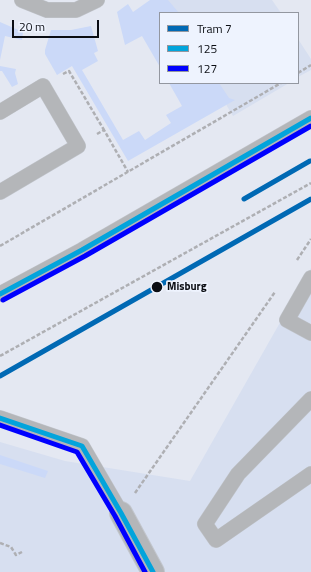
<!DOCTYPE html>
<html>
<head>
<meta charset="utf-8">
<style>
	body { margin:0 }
	#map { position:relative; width:311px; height:572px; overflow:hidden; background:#e4e8f2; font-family:"Titillium Web",sans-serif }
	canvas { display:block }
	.legend { position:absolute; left:159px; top:12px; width:140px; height:72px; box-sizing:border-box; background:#eef3fe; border:1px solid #9397a0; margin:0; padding:5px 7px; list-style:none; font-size:12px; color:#0b0d13 }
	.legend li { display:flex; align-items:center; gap:8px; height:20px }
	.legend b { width:20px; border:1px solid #9397a0 }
	.scale { position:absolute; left:12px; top:20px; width:87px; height:18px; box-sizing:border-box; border:2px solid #0b0d13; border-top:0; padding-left:5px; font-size:12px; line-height:14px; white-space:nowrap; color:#0b0d13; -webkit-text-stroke:3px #eef3fe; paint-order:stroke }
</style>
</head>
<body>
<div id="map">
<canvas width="311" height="572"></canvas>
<ul class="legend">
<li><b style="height:5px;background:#0069b4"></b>Tram 7</li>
<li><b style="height:5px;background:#02a4dc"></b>125</li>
<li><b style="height:5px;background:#00f"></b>127</li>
</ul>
<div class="scale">20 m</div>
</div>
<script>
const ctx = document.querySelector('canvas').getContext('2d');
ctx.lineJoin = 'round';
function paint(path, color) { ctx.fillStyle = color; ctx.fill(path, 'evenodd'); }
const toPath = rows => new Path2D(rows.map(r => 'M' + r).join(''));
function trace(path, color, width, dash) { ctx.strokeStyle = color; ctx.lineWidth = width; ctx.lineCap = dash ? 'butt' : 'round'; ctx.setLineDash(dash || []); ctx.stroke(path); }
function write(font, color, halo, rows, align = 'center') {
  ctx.font = font + ' "Titillium Web",sans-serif'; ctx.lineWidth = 3.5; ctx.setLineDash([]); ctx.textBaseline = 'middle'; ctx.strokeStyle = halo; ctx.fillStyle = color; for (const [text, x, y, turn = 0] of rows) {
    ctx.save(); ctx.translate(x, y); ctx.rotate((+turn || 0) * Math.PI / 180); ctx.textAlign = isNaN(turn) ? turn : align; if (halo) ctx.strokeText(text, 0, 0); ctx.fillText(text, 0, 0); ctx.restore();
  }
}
paint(toPath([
	[161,0,272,0,281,13,169,13],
	[298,39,311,59,311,70,298,77],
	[213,83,289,83,233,116],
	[311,268,311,572,0,572,0,442,65,461,190,481]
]), '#d7dff0');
paint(toPath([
	[150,0,168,0,179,13,160,13,160,67,142,36,125,45,117,12,128,4,133,12],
	[0,22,23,32,22,40,5,36,0,60],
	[91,26,98,51,94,53,98,61,82,70,123,140,139,131,145,140,171,123,166,115,182,106,169,83,219,83,229,98,235,100,128,161,72,66,57,75,45,54,45,50,51,30,71,30],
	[0,66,16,69,15,73,18,84,12,87,2,71,0,71],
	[0,455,48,471,45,478,0,464]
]), '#cbd9f8');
const lane = toPath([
	[22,0,47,10,76,10,97,0],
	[0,112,43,86,78,146,0,192],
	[311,278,287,320,311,333],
	[0,294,82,250,311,118],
	[311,399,238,474,205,524,216,540,311,474],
	[0,418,82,446,121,513]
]);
const street = toPath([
	[121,513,153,572]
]);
trace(lane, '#c2c6cd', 16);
trace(street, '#c2c6cd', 24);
trace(toPath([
	[298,73,311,65],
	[63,74,69,71,104,130],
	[97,134,104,130,128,172],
	[0,246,281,83],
	[297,260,311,239],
	[0,356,311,183],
	[135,493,275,292],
	[0,543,11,547,16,555,22,552]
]), '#aeafb3', 2.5, [4, 2]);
trace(lane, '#b4b6b9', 15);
trace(street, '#b4b6b9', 22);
trace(toPath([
	[0,294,82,250,311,118],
	[0,418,82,446,121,513,153,572]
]), '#02a4dc', 5);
trace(toPath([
	[3,300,85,256,311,126],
	[0,425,77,452,115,516,145,572]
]), '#00f', 5);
trace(toPath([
	[244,199,310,161],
	[0,376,311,199]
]), '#0069b4', 5);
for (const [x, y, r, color] of [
	[157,287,6,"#0b0d13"]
]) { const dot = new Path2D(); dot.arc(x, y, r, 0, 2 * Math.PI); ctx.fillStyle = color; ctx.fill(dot); trace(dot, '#eef3fe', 1.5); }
write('bold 11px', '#0b0d13', '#eef3fe', [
	["Misburg",167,287]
], 'left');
</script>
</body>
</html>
